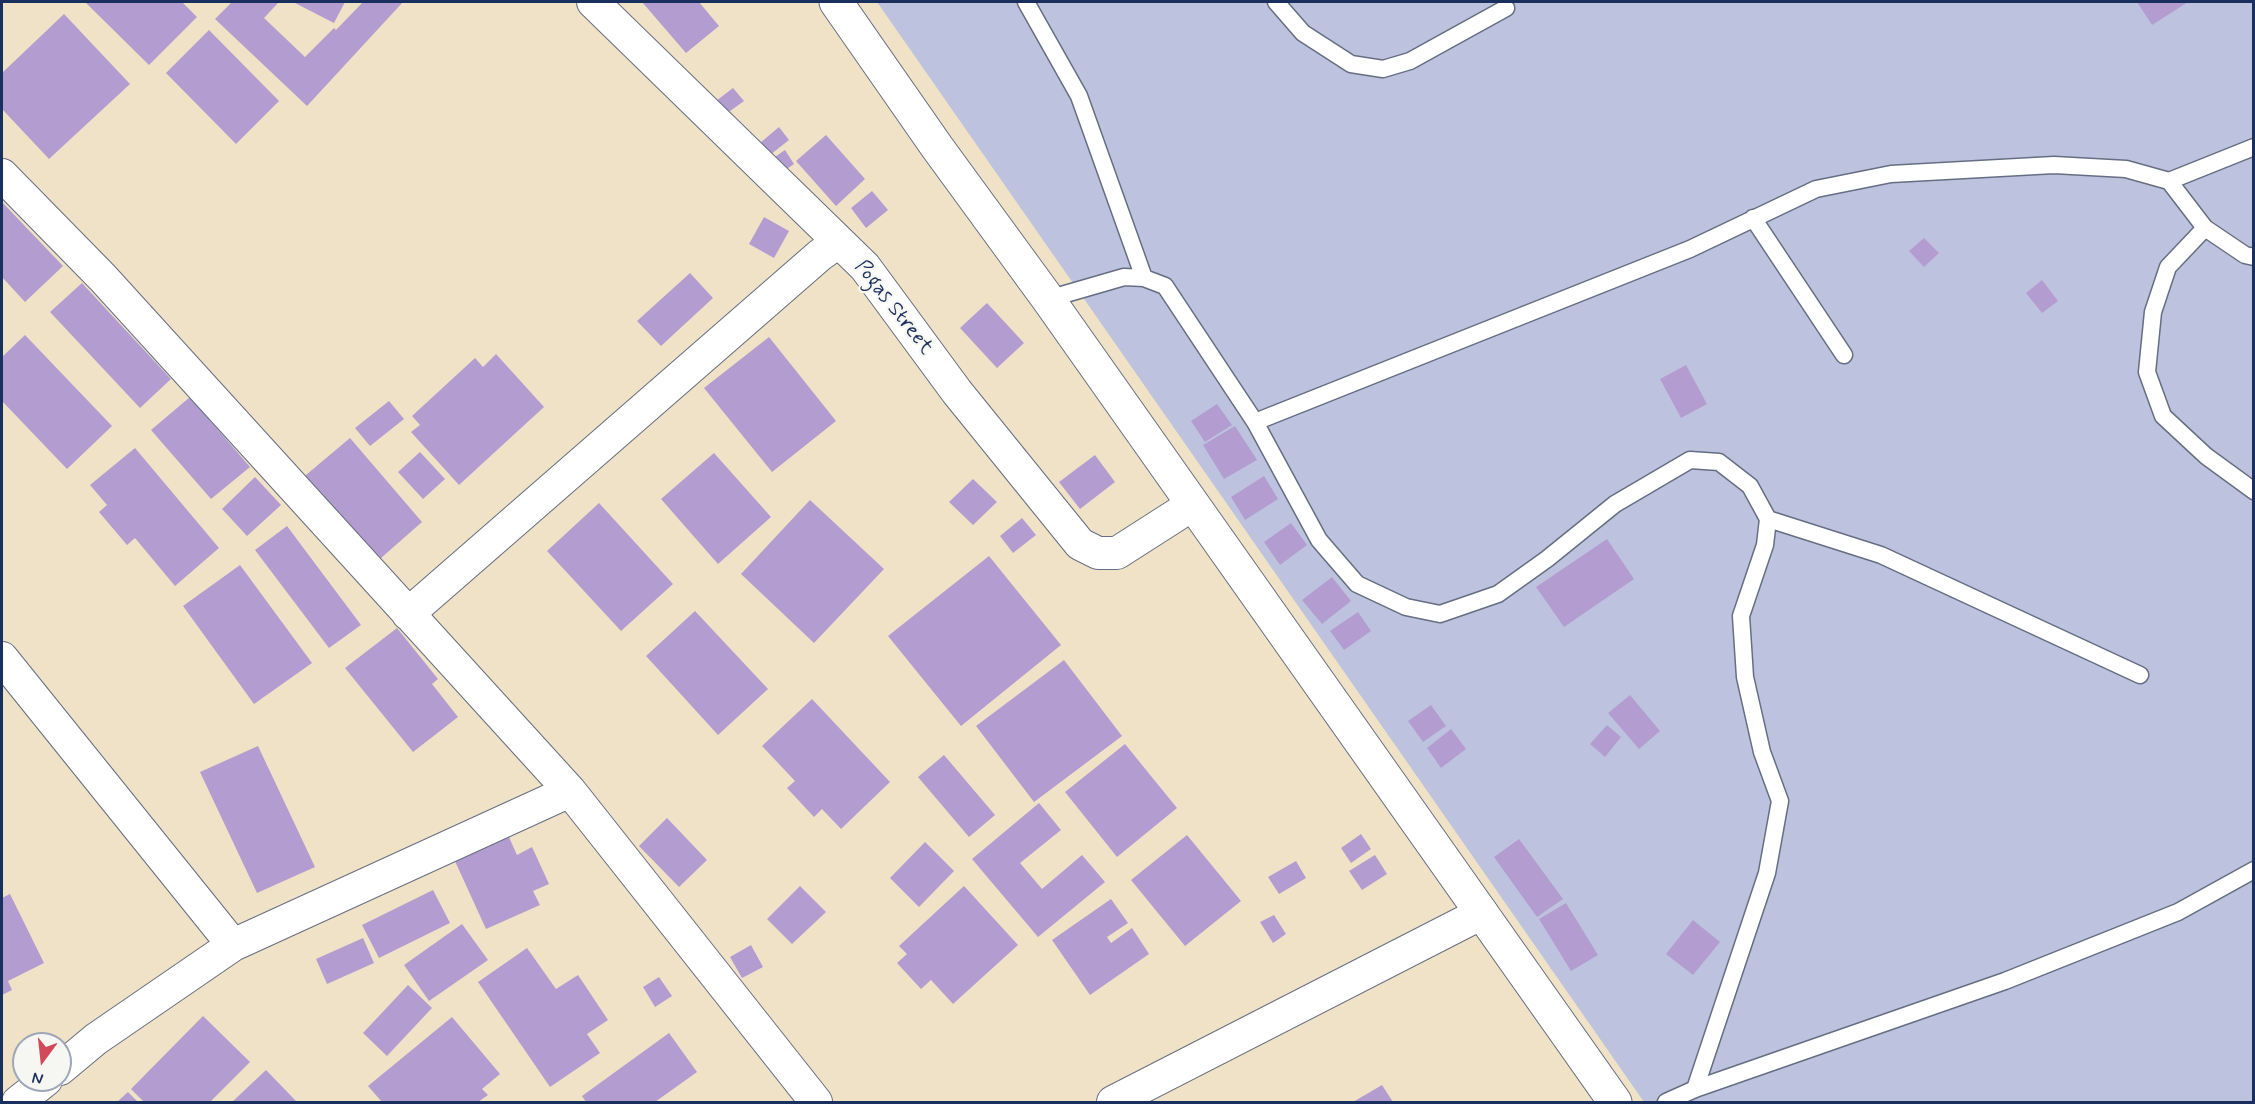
<!DOCTYPE html>
<html>
<head>
<meta charset="utf-8">
<style>
	body { margin:0 }
	#map { position:relative; width:2255px; height:1104px; overflow:hidden; background:#efe2c6; font-family:Mynerve,sans-serif }
	canvas { display:block }
	.frame { position:absolute; inset:0; border:3px solid #1b2f5e; pointer-events:none }
	.north { position:absolute; left:12px; top:1032px; width:60px; height:60px; box-sizing:border-box; background:#f6f6f2; border:2px solid #9ea6b7; border-radius:50%; rotate:195deg; font-size:16px; font-weight:700; line-height:24px; text-align:center; color:#1b2f5e }
	.north::after { content:''; display:block; margin:auto; width:21px; height:27px; background:#d1495b; clip-path:polygon(50% 0,100% 100%,50% 72%,0 100%) }
</style>
</head>
<body>
<div id="map">
<canvas width="2255" height="1104"></canvas>
<div class="frame"></div>
<div class="north">N</div>
</div>
<script>
const ctx = document.querySelector('canvas').getContext('2d');
ctx.lineJoin = 'round';
function paint(path, color) { ctx.fillStyle = color; ctx.fill(path, 'evenodd'); }
const toPath = rows => new Path2D(rows.map(r => 'M' + r).join(''));
function trace(path, color, width, dash) { ctx.strokeStyle = color; ctx.lineWidth = width; ctx.lineCap = dash ? 'butt' : 'round'; ctx.setLineDash(dash || []); ctx.stroke(path); }
function write(font, color, halo, rows, align = 'center') {
  ctx.font = font + ' Mynerve,sans-serif'; ctx.lineWidth = 4.5; ctx.setLineDash([]); ctx.textBaseline = 'middle'; ctx.strokeStyle = halo; ctx.fillStyle = color; for (const [text, x, y, turn = 0] of rows) {
    ctx.save(); ctx.translate(x, y); ctx.rotate((+turn || 0) * Math.PI / 180); ctx.textAlign = isNaN(turn) ? turn : align; if (halo) ctx.strokeText(text, 0, 0); ctx.fillText(text, 0, 0); ctx.restore();
  }
}
paint(toPath([
	[877,2,2253,2,2253,1102,1644,1102]
]), '#bdc3de');
paint(toPath([
	[85,2,182,2,197,17,149,65],
	[232,2,279,2,264,18,305,57,334,28,336,30,363,2,403,2,307,106,215,19],
	[293,2,345,2,334,23],
	[642,2,699,2,719,26,686,53],
	[2137,2,2188,2,2152,25],
	[64,14,130,84,49,159,2,109,2,73],
	[209,30,279,101,236,144,166,73],
	[733,88,744,101,726,114,716,101],
	[779,127,789,140,770,155,760,143],
	[826,135,865,179,836,206,796,161],
	[785,150,794,164,781,173,772,159],
	[872,191,888,210,866,228,851,208],
	[2,202,63,266,25,302,2,277],
	[764,217,789,231,774,258,749,244],
	[1924,238,1939,253,1924,267,1909,251],
	[690,273,713,298,661,346,637,321],
	[2042,280,2058,301,2042,313,2026,293],
	[82,283,171,379,140,408,50,312],
	[987,303,1024,343,997,368,960,328],
	[25,335,112,426,67,469,2,401,2,357],
	[769,337,836,421,772,472,704,388],
	[496,354,544,407,459,485,411,432,420,425,412,416,475,358,483,367],
	[1686,365,1707,404,1681,418,1660,379],
	[190,397,250,467,211,499,151,430],
	[389,401,404,419,370,446,355,428],
	[1217,404,1232,425,1205,442,1191,421],
	[1235,426,1257,460,1224,479,1203,445],
	[350,438,422,522,373,565,300,480],
	[135,448,219,548,175,586,135,538,127,545,99,512,107,505,90,485],
	[420,452,445,479,423,499,398,472],
	[714,453,771,517,718,564,661,499],
	[1095,455,1115,482,1080,509,1059,482],
	[1264,476,1278,499,1245,520,1231,497],
	[255,477,281,505,247,536,222,509],
	[973,479,997,502,973,525,949,502],
	[810,500,884,569,814,643,741,574],
	[599,503,673,584,621,631,547,551],
	[1022,518,1036,535,1013,553,1000,536],
	[1291,523,1307,545,1280,565,1264,542],
	[287,526,361,625,329,648,255,550],
	[1607,539,1634,579,1564,627,1536,587],
	[989,556,1061,645,961,726,888,636],
	[240,565,312,663,254,704,183,606],
	[1332,577,1351,601,1322,624,1302,600],
	[695,611,768,689,718,735,646,656],
	[1358,612,1371,631,1344,650,1330,631],
	[397,628,438,679,432,684,458,717,413,752,345,668],
	[1064,660,1122,736,1034,802,976,726],
	[1630,695,1660,731,1639,749,1608,713],
	[812,699,890,782,841,829,822,809,814,817,787,788,795,781,762,746],
	[1431,705,1446,726,1423,742,1408,721],
	[1607,725,1621,737,1605,757,1590,744],
	[1451,729,1466,749,1441,768,1427,748],
	[1125,744,1177,808,1117,857,1065,792],
	[258,746,315,867,257,893,200,772],
	[944,755,995,815,969,837,918,777],
	[1039,803,1061,830,1020,863,1042,889,1082,855,1105,882,1038,937,972,859],
	[667,818,707,860,679,887,639,846],
	[1361,834,1371,849,1351,863,1341,848],
	[508,835,517,855,532,847,549,884,533,891,540,905,486,929,454,859],
	[1187,835,1241,901,1185,946,1131,880],
	[1519,839,1563,899,1537,917,1494,857],
	[925,842,954,871,919,907,890,878],
	[1375,855,1387,874,1362,890,1349,871],
	[1296,861,1306,878,1279,894,1268,877],
	[800,886,826,912,792,944,767,919],
	[964,886,1018,945,953,1004,931,980,921,989,897,963,907,954,899,946],
	[433,890,450,923,379,958,362,925],
	[10,894,44,963,8,981,12,990,2,995,2,898],
	[1111,899,1128,923,1107,937,1111,943,1132,928,1149,954,1090,995,1052,940],
	[1566,903,1598,955,1571,971,1539,919],
	[1274,915,1286,934,1273,943,1260,922],
	[1693,920,1720,942,1693,975,1666,954],
	[462,924,488,960,429,1001,404,965],
	[363,938,374,963,327,984,316,959],
	[751,945,763,967,742,978,730,957],
	[527,948,556,989,578,975,608,1020,587,1034,600,1053,550,1087,478,982],
	[659,977,672,996,655,1007,643,987],
	[408,985,432,1008,387,1056,363,1033],
	[203,1016,250,1062,210,1102,144,1102,131,1089],
	[452,1017,500,1074,482,1089,488,1095,478,1102,382,1102,368,1086],
	[669,1033,697,1072,655,1102,586,1102,582,1096],
	[266,1070,297,1102,232,1102],
	[1382,1085,1393,1102,1353,1102],
	[128,1092,138,1102,117,1102]
]), '#b39dd0');
const lane = toPath([
	[1026,2,1079,96,1144,278],
	[1276,2,1303,33,1351,64,1383,69,1410,61,1506,8],
	[2169,181,2254,147],
	[1753,218,1844,355],
	[2205,228,2168,267,2153,312,2147,372,2163,416,2206,456,2254,491],
	[1048,299,1124,277,1144,278,1165,286,1255,422,1319,540,1357,584,1406,607,1440,614,1498,594,1547,559,1615,504,1690,460,1719,462,1750,486,1768,519,1765,545,1741,616,1745,677,1762,752,1780,801,1767,873,1695,1089],
	[1255,422,1690,249,1816,189,1891,174,2054,165,2126,169,2169,181,2205,228,2245,255,2254,257],
	[1768,519,1881,555,2140,675],
	[1666,1102,1695,1089,2005,981,2178,912,2254,870]
]);
const street = toPath([
	[593,2,865,267,957,392,1080,544,1098,553,1117,553,1192,505],
	[2,175,103,278,570,791,816,1102],
	[408,614,820,255,838,242],
	[2,658,233,945],
	[60,1069,96,1039,233,945,570,791],
	[18,1102,46,1080],
	[1113,1102,1482,913]
]);
const secondary = toPath([
	[836,2,937,147,1048,299,1615,1102]
]);
trace(lane, '#656e82', 19);
trace(street, '#656e82', 34);
trace(secondary, '#656e82', 35);
trace(lane, '#fff', 16);
trace(street, '#fff', 32);
trace(secondary, '#fff', 33);
write('21px', '#1b2f5e', '#f6f6f2', [
	["Pogas Street",893,308,52]
]);
</script>
</body>
</html>
